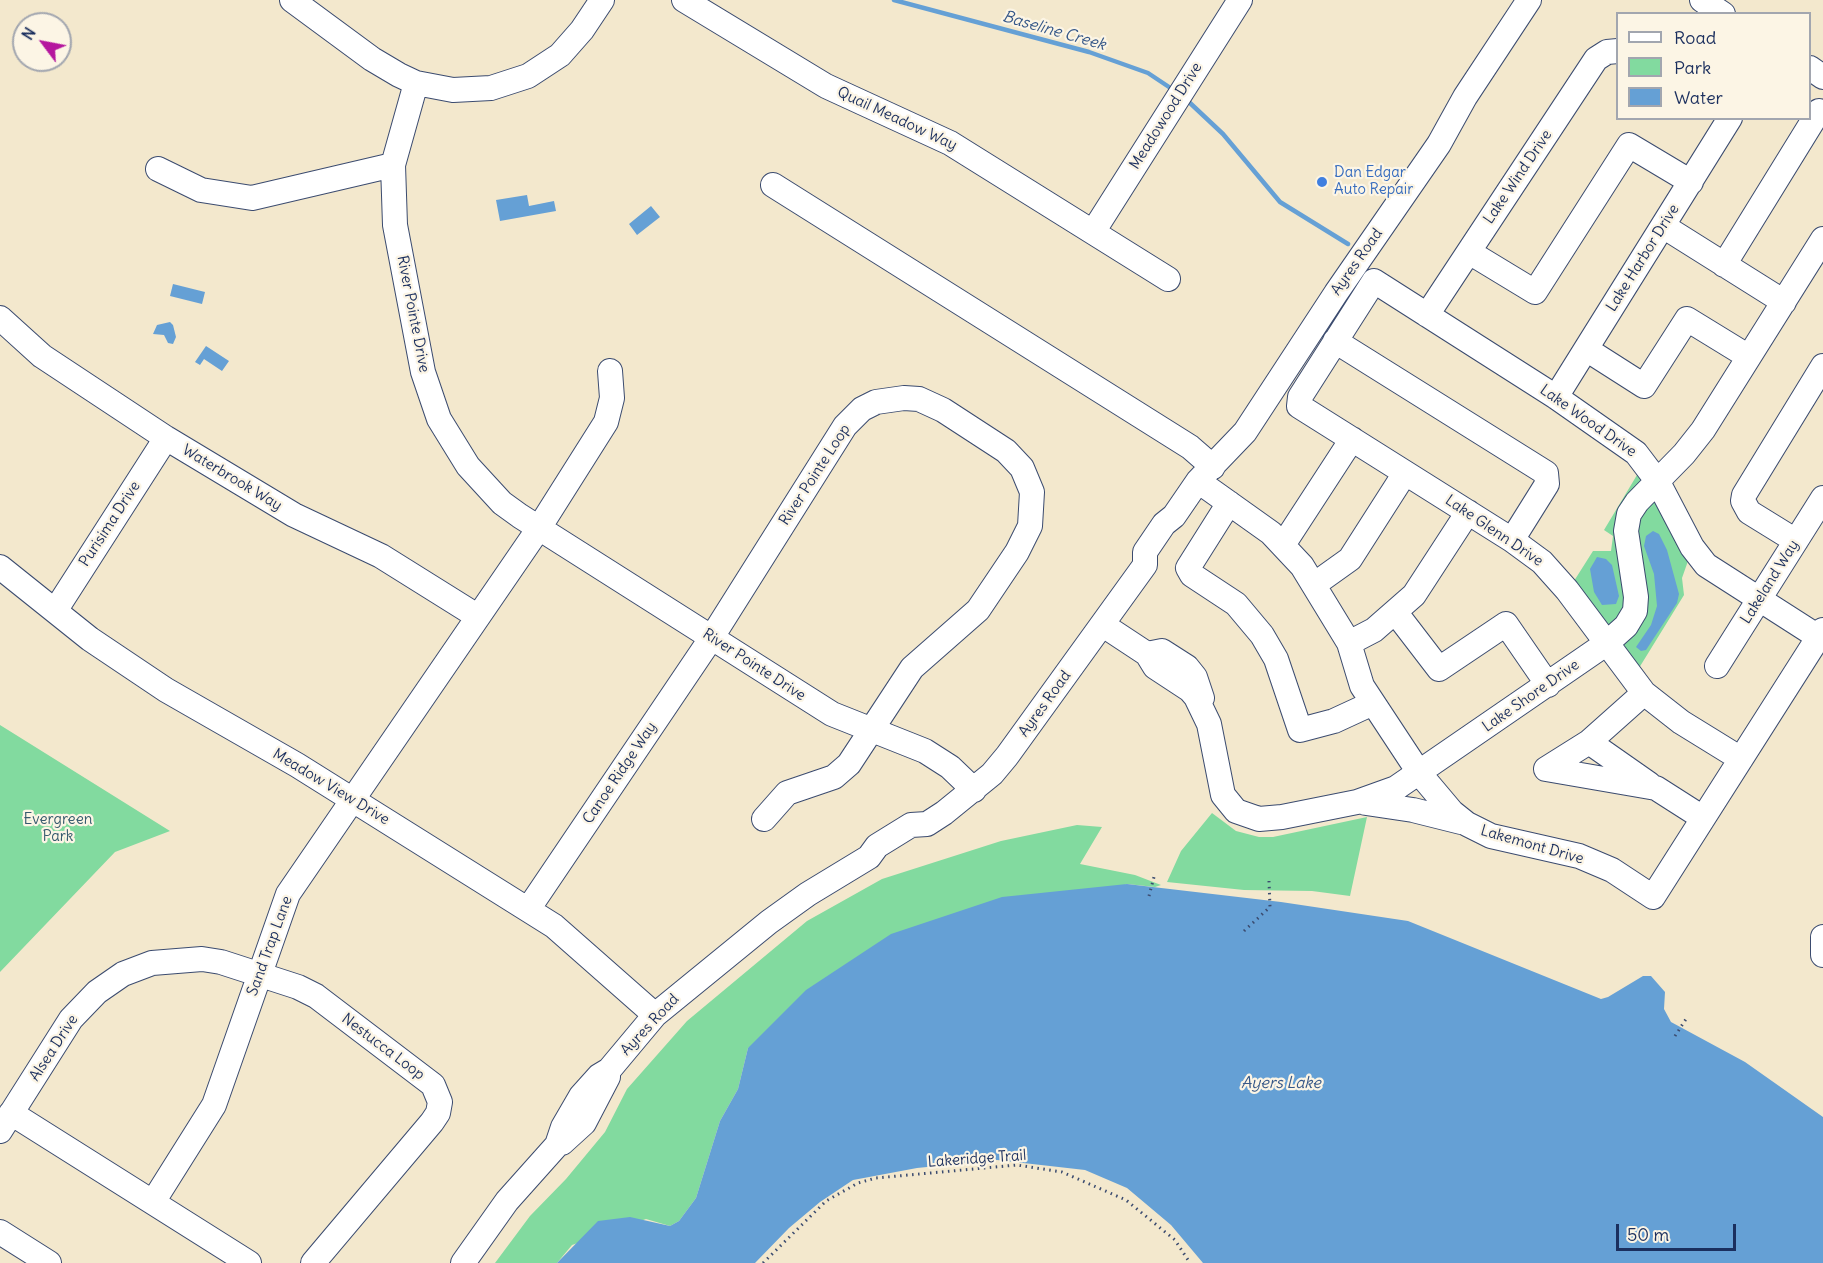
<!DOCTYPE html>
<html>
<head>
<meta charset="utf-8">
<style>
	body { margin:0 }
	#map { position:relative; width:1823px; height:1263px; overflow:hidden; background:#f3e8cd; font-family:Delius,sans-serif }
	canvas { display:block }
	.legend { position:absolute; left:1616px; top:12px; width:195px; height:108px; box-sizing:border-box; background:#fcf5e5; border:2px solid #a2a6af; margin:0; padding:8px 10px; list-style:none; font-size:18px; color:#1b2f5e }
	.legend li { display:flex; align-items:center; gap:12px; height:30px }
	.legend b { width:30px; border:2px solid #a2a6af }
	.north { position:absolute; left:12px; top:12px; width:60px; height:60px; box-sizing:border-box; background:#fcf5e5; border:2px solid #a2a6af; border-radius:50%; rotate:302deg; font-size:16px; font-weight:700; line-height:24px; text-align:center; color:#1b2f5e }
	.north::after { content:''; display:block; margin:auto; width:21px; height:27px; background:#b5179e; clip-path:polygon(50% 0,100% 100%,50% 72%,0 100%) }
	.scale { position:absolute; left:1616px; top:1224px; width:120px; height:27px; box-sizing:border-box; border:3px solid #1b2f5e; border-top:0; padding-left:8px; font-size:18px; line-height:21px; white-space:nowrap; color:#1b2f5e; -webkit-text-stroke:4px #fcf5e5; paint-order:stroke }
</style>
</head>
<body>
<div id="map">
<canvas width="1823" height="1263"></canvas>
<ul class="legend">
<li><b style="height:8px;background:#fff"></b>Road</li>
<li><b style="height:16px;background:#82da9f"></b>Park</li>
<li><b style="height:16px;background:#65a0d5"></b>Water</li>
</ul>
<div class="north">N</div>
<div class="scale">50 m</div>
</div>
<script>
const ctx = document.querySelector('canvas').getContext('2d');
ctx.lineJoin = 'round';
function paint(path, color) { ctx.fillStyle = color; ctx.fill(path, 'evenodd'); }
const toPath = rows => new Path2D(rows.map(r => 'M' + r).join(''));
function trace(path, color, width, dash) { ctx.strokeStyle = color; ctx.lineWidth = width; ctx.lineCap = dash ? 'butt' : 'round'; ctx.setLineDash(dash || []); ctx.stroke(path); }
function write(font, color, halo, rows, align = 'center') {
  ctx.font = font + ' Delius,sans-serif'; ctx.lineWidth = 4.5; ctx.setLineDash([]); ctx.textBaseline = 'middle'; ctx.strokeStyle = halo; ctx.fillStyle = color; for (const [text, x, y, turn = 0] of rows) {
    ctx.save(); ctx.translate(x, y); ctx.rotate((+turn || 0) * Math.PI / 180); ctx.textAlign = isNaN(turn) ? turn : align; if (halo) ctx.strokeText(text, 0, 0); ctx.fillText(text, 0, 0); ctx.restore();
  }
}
paint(toPath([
	[1640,470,1688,561,1682,578,1684,595,1639,668,1574,581,1593,551,1611,551,1613,536,1604,530],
	[0,725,170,831,115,852,0,972],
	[1212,813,1236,831,1259,837,1273,837,1367,817,1350,896,1312,891,1244,890,1167,882,1181,851],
	[1077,825,1102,827,1080,864,1135,875,1161,885,1155,887,1127,884,748,1048,738,1089,720,1121,696,1198,679,1221,670,1226,646,1219,572,1245,557,1263,495,1263,530,1216,566,1179,605,1132,627,1089,687,1021,807,921,882,879,1001,841]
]), '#82da9f');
paint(toPath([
	[527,195,529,206,554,201,556,211,500,221,496,200],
	[651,206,660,217,637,235,629,224],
	[173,284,205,292,202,304,170,296],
	[170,322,173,325,176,337,173,344,168,343,164,335,153,334,157,325],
	[206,346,229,361,222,371,204,359,200,365,195,362],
	[1653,531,1659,534,1667,550,1679,594,1677,603,1646,650,1641,651,1636,647,1651,625,1657,606,1654,574,1644,546,1646,536],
	[1597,557,1606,559,1612,565,1619,596,1616,604,1602,605,1594,592,1590,569],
	[1127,884,1281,902,1408,921,1601,999,1608,997,1643,976,1651,976,1665,992,1664,1009,1671,1022,1745,1062,1823,1117,1823,1263,1203,1263,1171,1225,1127,1188,1085,1170,997,1160,917,1168,853,1180,820,1202,789,1228,755,1263,557,1263,598,1221,630,1217,670,1226,679,1221,696,1198,720,1121,738,1089,748,1048,806,990,891,934,1002,897]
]), '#65a0d5');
trace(toPath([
	[894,0,1089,52,1148,73,1169,87],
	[1190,103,1223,134,1280,202,1348,244]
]), '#65a0d5', 4.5);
const minor = toPath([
	[292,0,372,59,399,75,416,83,453,90,491,88,528,76,560,55,582,30,602,0],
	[684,0,826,86,950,143,1168,279],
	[1702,0,1723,14],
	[1810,68,1823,77],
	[416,83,393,165,395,225,423,372,439,419,468,466,502,503,520,516,832,714,925,751,950,767,974,790],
	[158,169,201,190,252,198,393,165],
	[773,185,1190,447,1213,467],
	[1663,226,1784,302],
	[1093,232,1240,0],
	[1469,252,1535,292,1629,145,1691,182],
	[1724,265,1819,111,1823,113],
	[1427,315,1596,59,1607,52,1618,51],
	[0,318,42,356,166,438,294,515,381,556,477,616],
	[1335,341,1546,473,1547,484,1512,540],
	[1586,349,1644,386,1687,319,1749,357],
	[1556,397,1730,118],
	[1198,481,1271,533,1302,566,1349,643,1362,686,1420,774,1452,812,1467,824,1491,836,1579,856,1612,870,1653,897,1823,630],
	[1229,503,1188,568,1192,575,1236,604,1262,635,1276,659,1300,730,1334,721,1373,703],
	[1796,541,1749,512,1743,501,1744,495,1823,366],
	[1283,545,1352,439],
	[0,567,90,639,166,690,297,765,554,926,655,1015],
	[1315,584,1350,559,1405,473],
	[55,611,166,438],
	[1396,613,1439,669,1506,624,1548,685],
	[1103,625,1147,654,1155,667,1190,690,1196,697,1209,724,1223,795,1236,811,1259,819,1282,817,1357,802,1396,788,1607,643,1626,626,1635,611,1636,597,1626,531,1629,514,1637,502,1684,454,1703,430,1823,239],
	[1349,643,1374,630,1414,595,1468,512],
	[1147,654,1162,651,1187,667,1195,677,1202,698],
	[1717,666,1823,498],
	[1644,693,1589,742,1546,769,1656,788,1703,818],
	[1589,742,1649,784],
	[1741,759,1681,722,1644,693,1567,590,1542,562,1512,540,1299,406,1300,397,1374,281,1556,397,1636,453,1658,482,1692,547,1706,565,1823,640],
	[1366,803,1413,810,1461,822],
	[529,908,712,637,845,426,862,409,876,402,904,398,919,399,943,410,1006,451,1022,468,1032,492,1030,526,1017,552,978,610,912,668,849,764,834,777,787,793,764,819],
	[1823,937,1823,955],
	[11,1113,249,1263],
	[0,1131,71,1019,97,992,123,974,152,963,202,959,221,962,298,987,316,996,433,1085,440,1102,438,1113,432,1122,313,1263],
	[562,1143,584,1123,608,1077],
	[153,1202,214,1105,288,894,539,528,606,422,612,398,610,371],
	[0,1232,49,1263],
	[463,1263,507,1201,557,1145,563,1127,581,1096,599,1076,609,1070,655,1015,769,922,808,894,869,857,877,846,911,825,927,824,944,813,992,774,1007,756,1145,565,1145,552,1164,524,1174,516,1198,481,1245,432,1336,293,1439,144,1465,97,1529,0]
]);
trace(minor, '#3b4b6f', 26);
trace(toPath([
	[1149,896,1154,877],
	[1244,931,1270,907,1269,881],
	[1675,1036,1688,1016],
	[763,1263,826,1201,858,1183,876,1178,1017,1165,1062,1172,1126,1200,1175,1240,1190,1263]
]), '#3b4b6f', 3, [1.5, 4.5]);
trace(minor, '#fff', 24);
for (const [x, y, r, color] of [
	[1322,182,6,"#3f7fe0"]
]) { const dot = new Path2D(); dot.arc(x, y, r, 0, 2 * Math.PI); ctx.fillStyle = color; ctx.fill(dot); trace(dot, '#fcf5e5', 2); }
write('15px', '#1b2f5e', '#fcf5e5', [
	["Meadowood Drive",1166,116,-58],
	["Quail Meadow Way",897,119,25],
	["Lake Wind Drive",1518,177,-56],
	["Lake Harbor Drive",1643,258,-58],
	["Ayres Road",1357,262,-55],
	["River Pointe Drive",413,314,79],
	["Lake Wood Drive",1588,421,35],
	["River Pointe Loop",815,475,-57],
	["Waterbrook Way",232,478,31],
	["Purisima Drive",110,524,-57],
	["Lake Glenn Drive",1494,531,34],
	["Lakeland Way",1770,582,-58],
	["River Pointe Drive",754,665,33],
	["Lake Shore Drive",1531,696,-35],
	["Ayres Road",1045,704,-54],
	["Canoe Ridge Way",620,773,-56],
	["Meadow View Drive",331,787,31],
	["Lakemont Drive",1532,845,16],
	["Sand Trap Lane",270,946,-70],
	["Ayres Road",650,1025,-47],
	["Nestucca Loop",383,1047,37],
	["Alsea Drive",54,1048,-57],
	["Lakeridge Trail",977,1159,-4]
]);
write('15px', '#366cbe', '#fcf5e5', [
	["Dan Edgar",1334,173],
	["Auto Repair",1334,190]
], 'left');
write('15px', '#355a6e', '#fcf5e5', [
	["Evergreen",58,820],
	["Park",58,837]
]);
write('italic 16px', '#355788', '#fcf5e5', [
	["Baseline Creek",1054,31,16],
	["Ayers Lake",1281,1083]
]);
</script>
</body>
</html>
